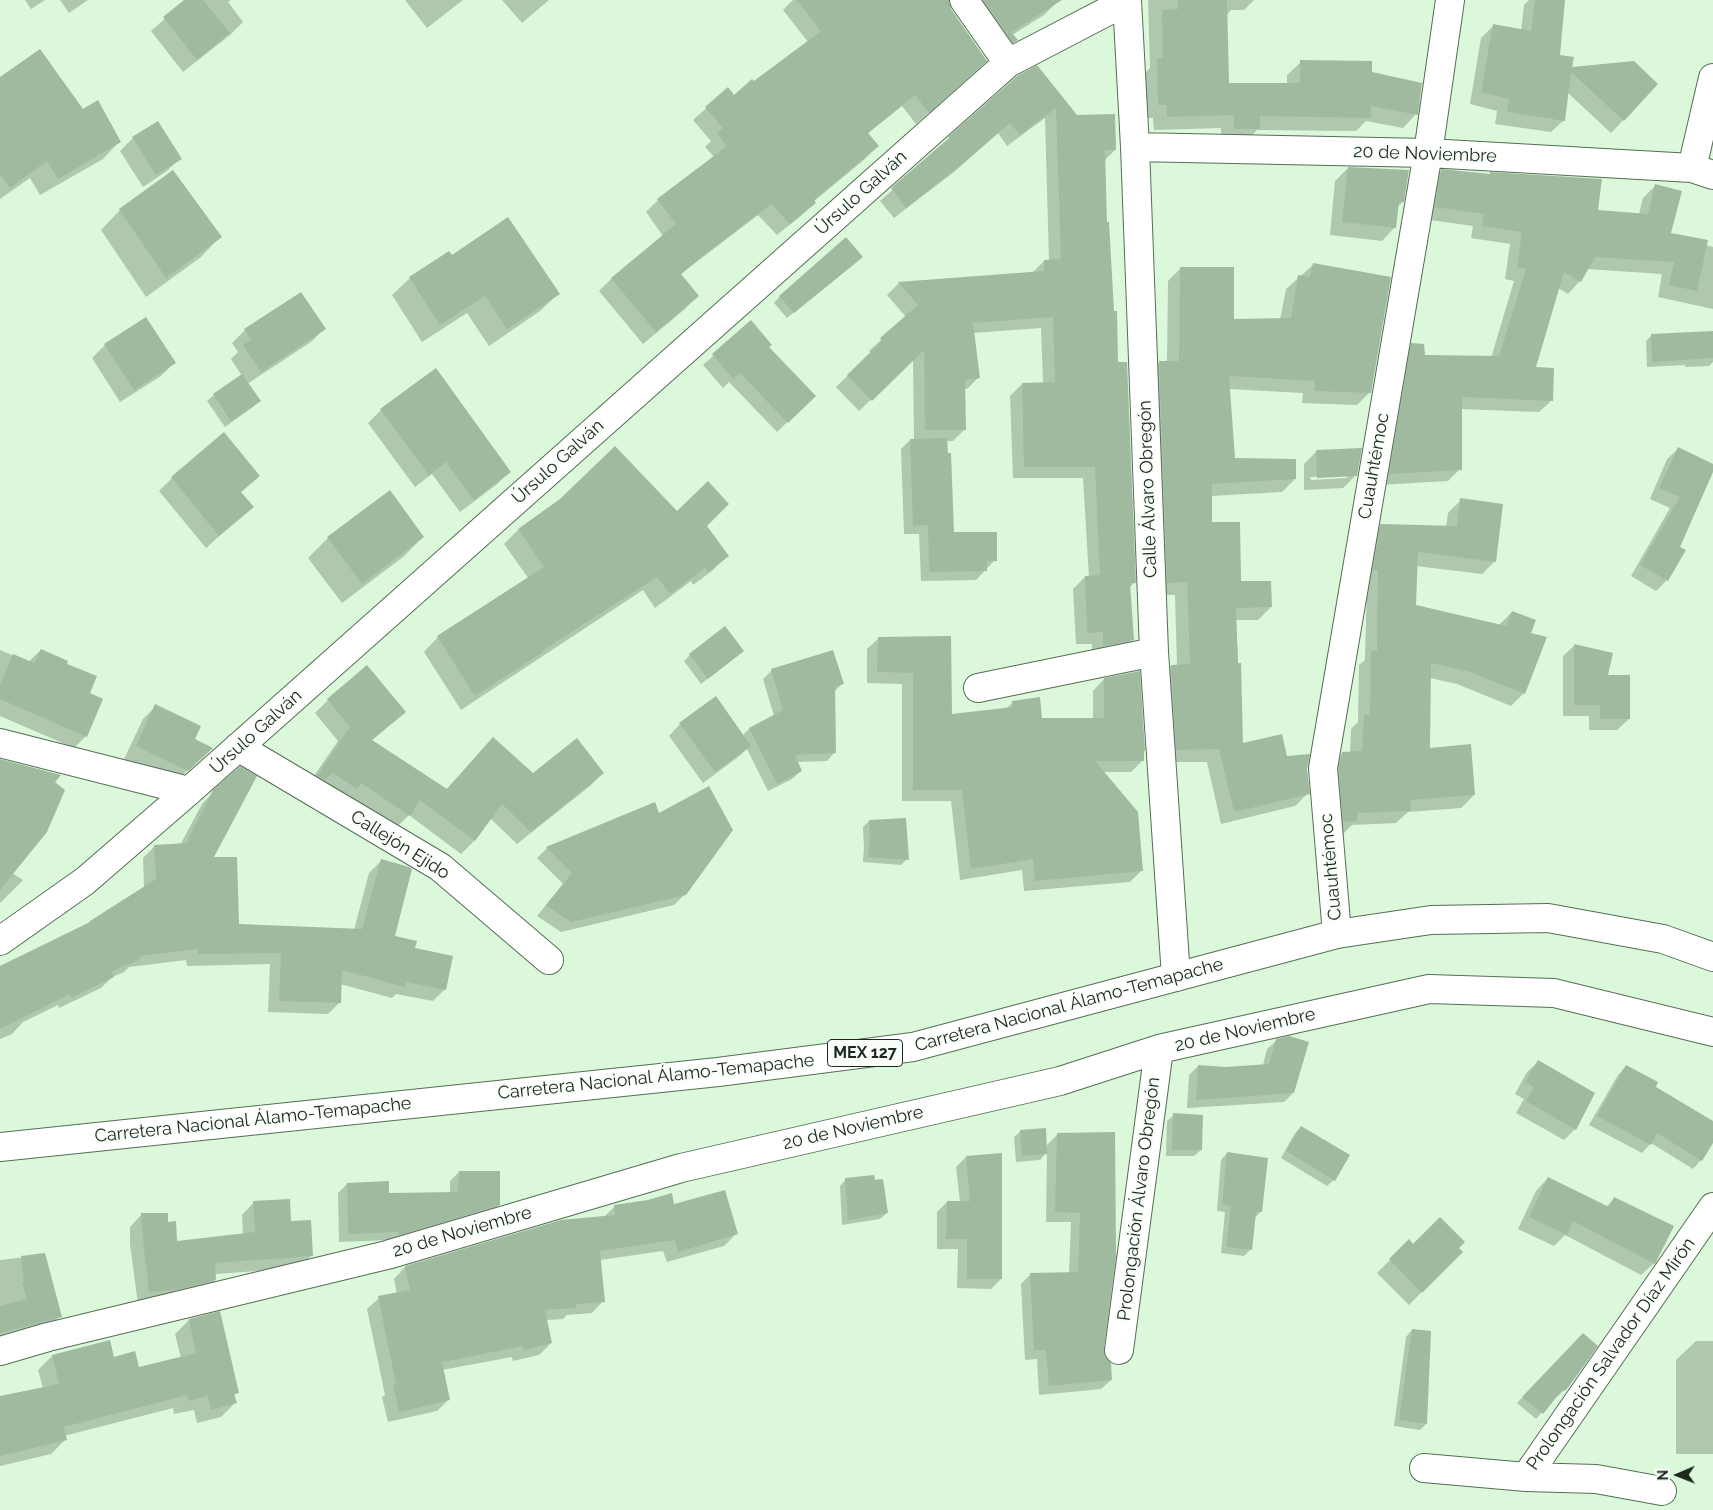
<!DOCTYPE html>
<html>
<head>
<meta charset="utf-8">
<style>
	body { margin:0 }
	#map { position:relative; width:1713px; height:1510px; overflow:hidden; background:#dbf8db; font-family:Raleway,sans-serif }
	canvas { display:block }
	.north { position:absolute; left:1653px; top:1450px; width:50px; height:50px; -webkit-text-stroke:4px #f8fef8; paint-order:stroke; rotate:269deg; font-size:14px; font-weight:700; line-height:20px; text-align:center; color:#1d281d }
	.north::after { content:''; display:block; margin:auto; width:18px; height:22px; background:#1d281d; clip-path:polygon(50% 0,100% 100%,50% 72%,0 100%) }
</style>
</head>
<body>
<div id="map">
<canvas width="1713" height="1510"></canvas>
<div class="north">N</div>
</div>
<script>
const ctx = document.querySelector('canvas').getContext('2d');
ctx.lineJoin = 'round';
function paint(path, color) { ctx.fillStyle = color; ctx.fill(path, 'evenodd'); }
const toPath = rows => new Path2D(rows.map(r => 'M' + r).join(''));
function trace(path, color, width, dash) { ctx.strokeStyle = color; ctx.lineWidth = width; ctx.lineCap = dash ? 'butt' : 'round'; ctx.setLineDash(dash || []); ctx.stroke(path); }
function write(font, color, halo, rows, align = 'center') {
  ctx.font = font + ' Raleway,sans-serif'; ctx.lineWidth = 4.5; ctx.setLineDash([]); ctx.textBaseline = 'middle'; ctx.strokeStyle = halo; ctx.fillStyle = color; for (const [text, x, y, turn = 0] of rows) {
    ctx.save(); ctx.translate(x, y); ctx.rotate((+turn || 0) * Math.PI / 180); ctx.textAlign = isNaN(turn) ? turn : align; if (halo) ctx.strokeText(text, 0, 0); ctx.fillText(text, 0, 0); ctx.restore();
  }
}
paint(toPath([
	[25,0,45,0,31,9],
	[60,0,88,0,69,13],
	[186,0,231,0,228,2,243,22,230,35,183,72,151,31],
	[405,0,463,0,427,28],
	[502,0,549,0,522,23],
	[793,0,947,0,973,73,916,124,902,106,867,134,877,146,865,159,813,202,814,203,802,215,777,235,758,215,690,267,680,275,697,296,685,309,643,344,599,291,612,278,663,236,646,212,658,200,714,157,705,147,711,141,693,120,728,89,734,96,808,42,783,10],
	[961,0,1055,0,1057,2,1044,15,1012,35,1016,40,1004,52],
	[1148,0,1254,0,1244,10,1231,10,1226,16,1228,84,1287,85,1287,75,1301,62,1371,73,1416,114,1403,128,1366,121,1356,131,1257,130,1245,142,1221,142,1221,128,1154,130,1153,118,1145,118,1144,74,1150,68],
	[1529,0,1564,0,1558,56,1571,68,1657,84,1611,133,1567,92,1564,120,1551,132,1495,124,1497,111,1470,104,1481,38,1493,26,1521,31,1524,5],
	[1018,77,1076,116,1115,150,1104,161,1106,223,1134,583,1129,588,1132,640,1120,652,1092,657,1092,644,1076,644,1073,589,1085,577,1089,577,1083,478,1013,478,1010,396,1022,384,1043,383,1041,328,973,333,979,377,967,389,964,389,965,429,953,441,946,441,953,533,995,560,976,580,921,581,919,534,904,534,901,449,910,440,914,440,913,359,859,411,836,387,871,353,869,351,906,317,887,295,899,283,1032,273,1044,261,1049,261,1045,118,1007,146,998,133,954,172,894,218,880,201],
	[0,79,82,111,120,141,103,159,40,195,30,178,0,199],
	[133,138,180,158,167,171,143,187,120,151],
	[1348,168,1403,202,1397,207,1395,227,1382,241,1330,235,1335,181],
	[1442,171,1489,175,1490,173,1597,211,1639,214,1643,198,1655,186,1669,234,1713,247,1713,309,1658,297,1662,274,1587,269,1580,281,1568,294,1558,288,1534,369,1552,400,1539,412,1461,409,1460,469,1448,481,1378,485,1400,357,1412,345,1424,356,1491,358,1514,281,1505,279,1510,244,1471,238,1473,226,1423,219,1429,183],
	[120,210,220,237,201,257,146,297,101,230],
	[452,257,558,294,540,311,489,346,467,313,422,342,392,295,410,278],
	[855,263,787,318,774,303,780,296],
	[1313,265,1370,392,1357,405,1302,403,1303,393,1229,389,1234,459,1295,479,1282,492,1211,496,1211,523,1240,582,1271,607,1258,620,1236,620,1242,745,1286,757,1306,769,1308,793,1295,806,1221,824,1207,762,1164,762,1158,679,1171,666,1177,666,1175,595,1155,595,1146,376,1159,363,1167,362,1168,281,1181,268,1233,321,1280,320,1286,289],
	[751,322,768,347,814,396,777,432,729,382,723,388,703,365],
	[324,329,311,342,247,384,259,401,253,407,225,427,207,401,214,395,242,376,231,359,238,352,232,343,245,330],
	[1713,332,1713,362,1709,366,1685,367,1685,365,1647,367,1646,341,1652,335],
	[105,345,174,363,161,376,120,402,92,358],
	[381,410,509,472,496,485,460,512,432,474,415,487,368,423],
	[1678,449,1713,465,1713,469,1679,548,1684,551,1667,580,1656,591,1631,576,1670,508,1650,499,1667,459],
	[1317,451,1356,475,1343,488,1304,490,1304,464],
	[1347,475,1347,478,1311,480,1310,477],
	[258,476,240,493,252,507,206,548,159,491,172,478],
	[561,500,677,513,705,526,727,556,713,570,693,585,691,581,655,608,643,590,461,710,424,652,438,637,529,579,504,544,518,530],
	[1461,500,1495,561,1482,574,1416,566,1415,606,1499,625,1512,612,1529,634,1524,693,1511,706,1457,684,1430,678,1429,749,1474,795,1461,808,1408,812,1396,823,1352,825,1343,834,1331,834,1329,767,1342,754,1350,753,1351,729,1358,722,1359,665,1365,660,1368,539,1381,526,1446,527,1448,513],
	[423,537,403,557,342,603,308,558,328,538],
	[879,638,950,638,951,716,1005,710,1013,702,1041,719,1093,719,1093,691,1104,679,1143,760,1131,772,1102,772,1142,870,1130,882,1024,891,1022,870,960,880,951,801,902,801,902,684,867,683,867,649],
	[1575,645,1606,676,1629,719,1617,730,1589,730,1589,716,1563,716,1563,656],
	[0,650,28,662,41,650,66,665,88,694,86,736,74,748,0,716],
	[742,651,701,684,684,661,690,655],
	[772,670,843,683,834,692,835,752,827,761,797,762,801,771,792,779,768,791,747,749,738,757,703,783,669,736,680,724,742,736,749,729,774,716,763,679],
	[328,700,404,712,371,741,446,790,493,738,533,775,603,773,590,786,517,844,490,818,474,841,461,854,409,815,396,828,348,796,343,801,305,789,338,741,315,713],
	[156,706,194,739,211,749,174,783,124,759,143,719],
	[0,760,53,782,12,873,23,880,0,903],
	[214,791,212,859,237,925,354,930,369,873,381,861,393,936,414,949,445,989,433,1001,396,994,392,998,340,984,340,1002,328,1014,268,1012,270,964,187,966,186,960,129,967,124,972,112,977,101,988,59,1008,58,1005,23,1022,12,1034,0,1039,0,966,87,925,144,888,143,858,154,847,180,845,202,804],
	[654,804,685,894,674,905,561,932,537,916,563,884,537,858,547,848],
	[869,821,907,859,901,865,863,862,864,848,863,827],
	[1277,1040,1293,1093,1284,1102,1187,1108,1189,1075,1198,1066,1226,1068,1263,1065,1267,1049],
	[1539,1061,1575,1129,1564,1140,1516,1113,1524,1099,1515,1094,1527,1072],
	[1626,1066,1654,1087,1713,1123,1713,1141,1701,1160,1693,1169,1651,1143,1642,1153,1589,1125,1618,1075],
	[1174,1115,1201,1150,1194,1156,1166,1156,1167,1121],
	[1301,1127,1334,1180,1327,1186,1281,1158,1295,1133],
	[1021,1131,1046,1146,1057,1135,1113,1257,1102,1348,1111,1380,1101,1389,1039,1395,1037,1359,1025,1360,1021,1284,1030,1275,1069,1273,1071,1222,1046,1222,1047,1152,1040,1160,1016,1162,1014,1137],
	[1227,1153,1261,1211,1255,1218,1250,1250,1244,1256,1221,1253,1225,1212,1217,1211,1221,1160],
	[966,1157,1001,1279,991,1289,957,1288,958,1249,937,1249,937,1212,947,1202,960,1202,956,1167],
	[459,1172,499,1205,490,1214,390,1243,390,1240,339,1242,338,1193,347,1184,388,1194,450,1193,450,1181],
	[1548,1178,1606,1207,1614,1199,1673,1227,1654,1263,1641,1275,1565,1235,1554,1246,1518,1229,1536,1191],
	[846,1179,887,1213,880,1219,842,1225,840,1186],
	[254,1202,290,1222,312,1255,300,1268,215,1274,215,1280,203,1292,138,1304,130,1244,130,1227,142,1214,167,1223,175,1242,243,1234,242,1215],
	[673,1205,736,1234,724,1246,667,1262,663,1251,600,1260,603,1301,592,1313,567,1315,563,1319,546,1320,551,1343,539,1355,513,1361,512,1357,442,1370,449,1399,437,1411,388,1422,382,1397,385,1395,367,1309,379,1298,397,1294,394,1279,405,1267,603,1218,614,1207],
	[1409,1241,1413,1246,1458,1249,1461,1252,1409,1305,1377,1273],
	[44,1255,60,1316,46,1330,0,1343,0,1260],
	[219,1313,237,1392,234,1396,235,1403,221,1417,197,1423,194,1410,174,1414,173,1408,64,1436,65,1440,51,1454,0,1466,0,1397,43,1388,38,1370,52,1356,113,1358,139,1369,181,1358,175,1334,189,1320],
	[1412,1330,1426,1424,1420,1430,1394,1426,1406,1337],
	[1583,1334,1570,1385,1558,1396,1557,1395,1536,1419,1517,1403],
	[1696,1341,1713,1341,1713,1454,1676,1454,1676,1360]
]), '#0003');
paint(toPath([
	[184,0,203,0,230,33,197,60,163,17],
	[797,0,949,0,951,9,987,61,929,113,915,95,868,133,879,146,814,200,816,203,790,224,771,204,704,255,681,274,699,296,656,332,611,278,676,224,657,199,727,146,717,133,723,128,705,107,728,87,734,95,752,79,754,81,821,31],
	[983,0,1062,0,1011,32,1018,40,1013,43],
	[1178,0,1227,0,1229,83,1300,83,1300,60,1372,61,1372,72,1422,83,1418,115,1371,106,1371,118,1260,116,1260,129,1234,129,1234,115,1167,117,1167,105,1158,105,1157,59,1163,58,1162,10,1178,9],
	[1535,0,1565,0,1560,55,1574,57,1572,67,1634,61,1658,84,1624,121,1571,72,1565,121,1507,112,1509,99,1481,92,1493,24,1531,31],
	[40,49,83,109,98,100,121,142,58,179,47,161,10,188,0,174,0,77],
	[1037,65,1077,115,1115,114,1116,150,1105,150,1107,222,1109,222,1114,311,1117,311,1118,362,1127,362,1136,583,1130,583,1134,640,1103,646,1103,632,1087,633,1085,576,1100,575,1095,467,1024,467,1022,383,1055,382,1053,317,973,323,980,378,965,380,966,430,925,430,924,350,872,401,847,375,882,341,880,338,918,305,898,282,1044,271,1044,260,1061,259,1056,108,1020,135,1010,123,967,160,906,208,891,188,949,138,948,137,1017,76],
	[158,121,182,159,156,175,132,137],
	[1348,167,1409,170,1404,202,1399,202,1396,228,1342,222],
	[1441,169,1490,174,1490,172,1602,179,1598,210,1648,214,1655,184,1682,191,1671,233,1708,240,1697,291,1669,285,1674,262,1595,257,1581,282,1564,272,1536,367,1554,368,1553,401,1462,397,1462,470,1389,474,1411,343,1424,344,1425,355,1499,356,1526,269,1517,268,1522,232,1482,226,1484,214,1435,207],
	[173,170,222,237,166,278,119,209],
	[508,217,560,294,507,329,485,296,440,325,409,277,449,251,452,255],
	[846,237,863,257,794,313,779,296],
	[1313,263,1391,277,1371,393,1315,391,1315,381,1229,376,1235,458,1296,459,1296,479,1212,484,1212,522,1240,522,1241,581,1271,581,1272,607,1236,608,1238,663,1241,663,1243,743,1282,734,1287,756,1310,754,1307,769,1310,794,1234,812,1219,749,1176,750,1171,665,1190,664,1187,582,1167,583,1159,361,1179,361,1180,267,1234,267,1234,319,1291,318,1298,275,1310,277],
	[301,292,326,329,261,372,243,345,251,340,244,329],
	[146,317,176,363,134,390,104,344],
	[751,320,772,345,769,347,816,396,788,423,740,373,733,379,712,354],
	[1713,331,1713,358,1652,362,1651,334],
	[436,368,511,472,474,500,446,462,429,475,380,409],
	[242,374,261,401,231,421,213,394],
	[224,432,260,476,241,492,254,507,219,536,171,477],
	[947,438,948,453,951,453,954,532,997,532,997,561,987,561,987,571,929,572,928,525,913,526,910,439],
	[615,446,677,511,708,481,729,504,707,526,729,556,708,572,705,568,670,594,657,577,542,651,543,652,475,696,437,636,544,567,518,529,560,499],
	[1678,447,1713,464,1713,472,1680,547,1686,550,1668,581,1640,565,1680,497,1659,488],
	[1362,448,1357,476,1317,478,1316,450],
	[390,490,424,537,362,584,327,537],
	[1460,498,1503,504,1496,562,1418,552,1416,605,1506,626,1512,611,1536,620,1531,633,1547,637,1525,694,1470,672,1431,663,1430,748,1471,744,1475,795,1410,800,1411,811,1357,813,1357,821,1343,822,1339,769,1342,752,1362,751,1364,715,1370,715,1371,651,1377,651,1378,570,1373,570,1380,524,1457,526],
	[725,626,744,651,708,679,689,654],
	[951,636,952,714,1013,707,1012,701,1040,697,1042,718,1104,718,1104,678,1140,671,1145,751,1144,751,1144,761,1095,761,1138,812,1143,871,1035,881,1033,859,971,869,962,790,913,790,913,673,877,672,878,637],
	[1574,644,1613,653,1608,675,1630,675,1630,719,1600,719,1600,705,1574,705],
	[41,649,68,661,67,664,97,676,90,693,103,699,87,737,0,699,0,685,13,654,34,663],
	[833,650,844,684,835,686,836,753,795,755,802,771,777,784,749,728,783,710,771,669],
	[367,665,406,712,372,740,447,789,493,737,533,773,577,738,604,773,531,832,502,804,475,841,420,800,410,816,361,783,357,789,333,773,324,780,317,776,350,727,327,699],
	[716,696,751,746,715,772,679,723],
	[155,704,201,726,195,739,213,748,188,771,136,746],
	[0,759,61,775,55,782,65,790,47,832,0,890],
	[240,766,257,776,214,857,237,857,239,924,362,929,381,859,409,867,412,869,395,936,417,941,415,948,453,956,446,990,406,982,405,987,342,970,341,1003,279,1001,281,953,198,954,198,949,141,956,137,961,112,971,114,977,71,998,70,994,0,1029,0,966,90,922,90,921,156,879,154,845,188,843,188,839,213,790],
	[709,786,733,830,686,895,571,922,546,905,572,873,546,847,655,802,659,813],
	[906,818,909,860,868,857,870,841,869,820],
	[1289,1036,1309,1042,1294,1093,1196,1100,1198,1065,1226,1067,1269,1064,1276,1039],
	[1538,1060,1595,1093,1576,1130,1526,1101,1534,1087,1525,1082],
	[1626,1065,1658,1082,1656,1087,1713,1121,1713,1143,1702,1161,1657,1133,1651,1145,1597,1116],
	[1173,1113,1203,1115,1202,1150,1172,1150],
	[1301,1126,1350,1155,1335,1181,1286,1151],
	[1046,1128,1047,1154,1022,1156,1020,1130],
	[1115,1132,1116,1257,1104,1348,1105,1356,1111,1363,1112,1380,1049,1386,1046,1350,1034,1350,1030,1273,1078,1272,1080,1213,1055,1212,1057,1133],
	[1227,1152,1268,1158,1262,1212,1256,1212,1252,1250,1226,1247,1231,1206,1222,1205],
	[1002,1153,1002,1279,967,1279,967,1239,946,1239,947,1201,970,1201,966,1156],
	[459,1171,500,1171,500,1205,399,1235,398,1232,348,1234,347,1183,389,1181,389,1193,458,1192],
	[874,1175,875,1180,883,1179,888,1213,848,1220,845,1178],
	[1548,1177,1609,1207,1614,1197,1674,1226,1655,1264,1573,1221,1567,1235,1529,1217],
	[725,1190,738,1234,678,1252,675,1240,600,1251,605,1302,576,1304,576,1308,545,1310,552,1343,524,1350,523,1346,442,1362,450,1400,399,1412,393,1385,396,1384,378,1296,410,1290,405,1266,561,1220,615,1215,614,1205,648,1200,672,1193,674,1204],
	[290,1199,291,1221,311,1220,313,1256,215,1263,216,1280,181,1289,149,1292,142,1231,141,1213,168,1213,168,1222,176,1221,177,1241,255,1232,253,1201],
	[1440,1217,1465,1242,1459,1248,1463,1252,1422,1293,1389,1259,1409,1239,1413,1244],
	[45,1253,62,1317,0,1333,0,1306,27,1299,22,1283,24,1283,21,1256],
	[220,1311,239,1393,234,1394,237,1403,211,1410,208,1396,188,1401,187,1395,64,1427,67,1440,0,1456,0,1396,59,1384,52,1355,110,1340,114,1357,135,1351,139,1367,196,1353,189,1319],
	[1412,1329,1431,1331,1427,1424,1399,1420],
	[1583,1333,1598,1346,1570,1385,1565,1391,1563,1389,1543,1414,1522,1397]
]), '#9fba9f');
const minor = toPath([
	[964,0,1008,63],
	[1127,0,1135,147,1154,652,1176,977],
	[1135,147,1428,153,1692,168,1713,175],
	[1692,168,1713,78],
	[978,688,1154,652],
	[0,743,189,791],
	[238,747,440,867,549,960],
	[1337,934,1323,768,1428,153,1450,0],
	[0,941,85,881,189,791,1008,63,1127,1],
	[1119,1350,1159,1049],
	[0,1351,48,1337,387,1255,681,1168,1060,1081,1159,1049,1429,989,1554,993,1713,1032],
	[1424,1468,1526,1477,1596,1479,1662,1491],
	[1526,1477,1713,1207]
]);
const primary = toPath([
	[0,1147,718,1072,913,1047,1337,934,1431,920,1548,918,1663,939,1713,957]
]);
trace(minor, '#556e55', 30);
trace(primary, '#556e55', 30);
trace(minor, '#fff', 28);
trace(primary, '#fff', 28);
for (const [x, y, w] of [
	[865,1053,75]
]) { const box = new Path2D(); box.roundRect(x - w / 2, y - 13.5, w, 27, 4); ctx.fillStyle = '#f8fef8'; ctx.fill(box); trace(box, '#1d281d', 1); }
write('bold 16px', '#1d281d', null, [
	["MEX 127",865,1053]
]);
write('18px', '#1d281d', '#f8fef8', [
	["20 de Noviembre",1425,154,2],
	["Úrsulo Galván",861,193,-42],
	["Úrsulo Galván",558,462,-42],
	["Cuauhtémoc",1374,466,-80],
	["Calle Álvaro Obregón",1148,489,-92],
	["Úrsulo Galván",256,732,-42],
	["Callejón Ejido",400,845,32],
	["Cuauhtémoc",1331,867,-95],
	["Carretera Nacional Álamo-Temapache",1069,1005,-15],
	["20 de Noviembre",1245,1030,-13],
	["Carretera Nacional Álamo-Temapache",656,1077,-6],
	["Carretera Nacional Álamo-Temapache",253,1120,-6],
	["20 de Noviembre",853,1128,-13],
	["Prolongación Álvaro Obregón",1139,1199,-83],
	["20 de Noviembre",462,1232,-16],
	["Prolongación Salvador Díaz Mirón",1611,1354,-55]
]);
</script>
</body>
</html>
